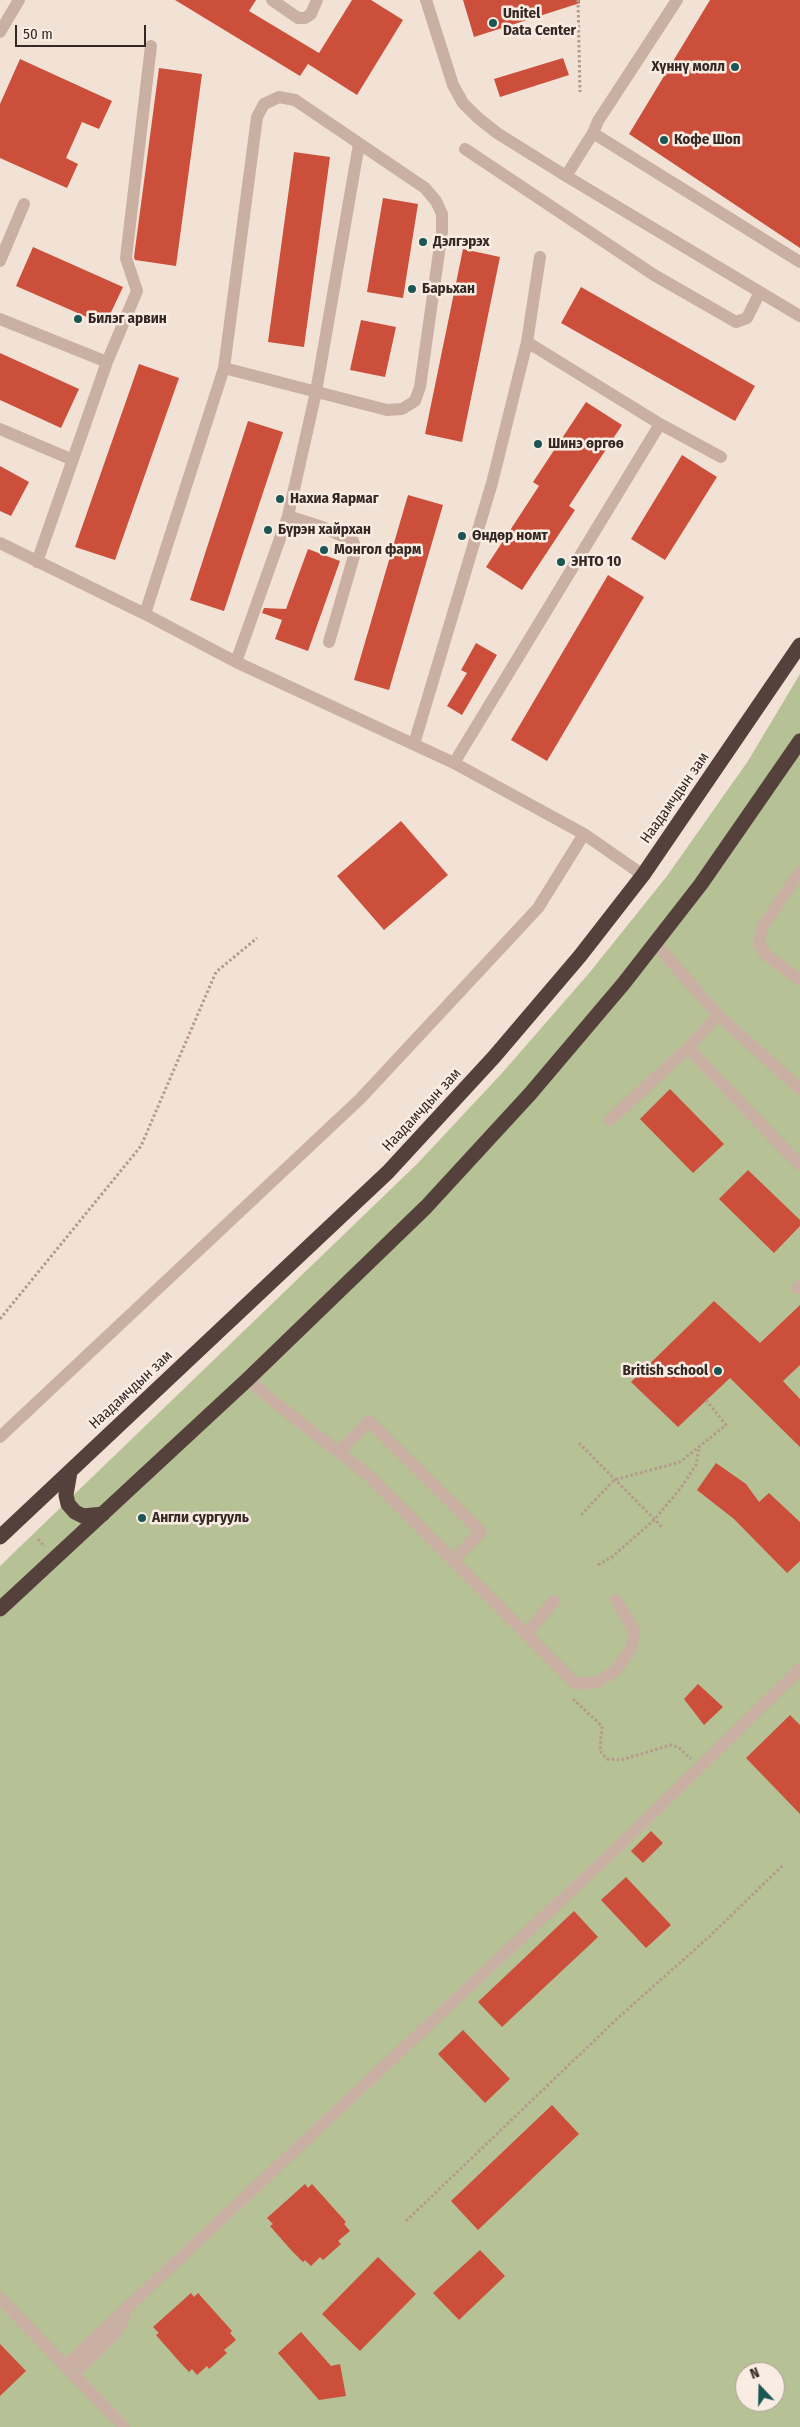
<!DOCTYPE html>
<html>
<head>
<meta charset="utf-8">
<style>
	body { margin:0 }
	#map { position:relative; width:800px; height:2427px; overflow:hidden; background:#f2e2d6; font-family:"Fira Sans Condensed",sans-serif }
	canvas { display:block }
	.north { position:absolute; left:735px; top:2362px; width:50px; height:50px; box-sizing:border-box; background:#f9ece2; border:1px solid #aa9e96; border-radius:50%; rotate:339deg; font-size:14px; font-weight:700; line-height:20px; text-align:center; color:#342824 }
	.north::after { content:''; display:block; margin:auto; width:18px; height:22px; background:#195654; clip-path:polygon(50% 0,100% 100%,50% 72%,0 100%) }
	.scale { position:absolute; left:15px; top:25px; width:131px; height:22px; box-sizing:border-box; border:2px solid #342824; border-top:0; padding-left:6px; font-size:15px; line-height:18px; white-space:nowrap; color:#342824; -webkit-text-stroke:4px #f9ece2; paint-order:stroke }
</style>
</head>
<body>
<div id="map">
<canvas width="800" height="2427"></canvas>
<div class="north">N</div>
<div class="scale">50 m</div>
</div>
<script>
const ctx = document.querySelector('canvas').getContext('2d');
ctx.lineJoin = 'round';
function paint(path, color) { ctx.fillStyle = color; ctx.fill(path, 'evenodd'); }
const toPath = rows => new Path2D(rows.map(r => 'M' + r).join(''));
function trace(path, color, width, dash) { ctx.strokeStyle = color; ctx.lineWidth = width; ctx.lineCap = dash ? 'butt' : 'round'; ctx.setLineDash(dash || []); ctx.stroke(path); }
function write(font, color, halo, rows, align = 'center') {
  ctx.font = font + ' "Fira Sans Condensed",sans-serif'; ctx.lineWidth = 5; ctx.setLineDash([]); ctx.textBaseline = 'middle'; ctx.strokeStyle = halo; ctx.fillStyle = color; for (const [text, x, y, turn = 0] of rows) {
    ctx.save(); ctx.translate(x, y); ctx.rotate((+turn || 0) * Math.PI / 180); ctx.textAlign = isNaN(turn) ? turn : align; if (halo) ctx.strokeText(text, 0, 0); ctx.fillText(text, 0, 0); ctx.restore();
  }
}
paint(toPath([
	[800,674,800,2427,0,2427,0,1566,418,1163,503,1072,590,972,667,876,748,761],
	[745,2372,775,2372,775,2402,745,2402]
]), '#b6c196');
paint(toPath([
	[175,0,256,0,249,11,319,53,352,0,371,0,403,20,357,95,308,64,300,76],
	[463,0,580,0,580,3,474,37],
	[710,0,800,0,800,248,629,134],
	[563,58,569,75,500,97,494,79],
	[20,59,112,101,99,129,82,122,66,158,78,164,67,188,0,158,0,104],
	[159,68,202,74,176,266,135,260,134,257],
	[294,152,330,157,304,347,268,342],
	[383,198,418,204,403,298,367,292],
	[33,247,123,287,105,325,16,286],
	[463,249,500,257,462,442,425,434],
	[581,287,755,386,735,421,561,323],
	[361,320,396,327,385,377,350,370],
	[0,353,79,389,61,428,0,400],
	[139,364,179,378,115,560,75,547],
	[586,402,622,425,569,506,575,510,522,590,486,567,539,486,533,482],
	[248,421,283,432,224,611,190,600],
	[682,455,717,477,665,560,631,539],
	[0,466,29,482,11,516,0,511],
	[408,495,443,505,389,690,354,680],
	[308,549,340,561,308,651,275,639,282,620,262,613,264,608,286,609],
	[608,575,644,597,547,761,511,740],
	[476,643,497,655,462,715,447,706,467,673,461,670],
	[401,821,448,875,384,930,337,876],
	[670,1089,724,1144,693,1173,640,1119],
	[748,1170,800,1220,800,1226,774,1253,719,1199],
	[714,1301,760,1343,800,1305,800,1365,783,1381,800,1399,800,1447,730,1378,678,1427,631,1382],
	[716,1463,746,1484,759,1502,769,1493,800,1522,800,1561,787,1573,734,1519,697,1490],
	[698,1684,723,1707,704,1725,684,1699],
	[790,1715,800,1725,800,1814,746,1758],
	[651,1831,663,1843,643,1863,631,1851],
	[626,1877,671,1925,646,1948,601,1900],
	[574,1911,598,1937,502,2027,478,2002],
	[463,2030,510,2079,485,2103,438,2054],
	[552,2105,579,2134,478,2230,451,2201],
	[305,2184,308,2188,312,2184,346,2222,344,2224,350,2231,338,2241,341,2244,323,2260,320,2257,311,2266,305,2260,303,2262,291,2250,270,2226,273,2224,267,2218],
	[480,2250,505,2276,459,2320,433,2293],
	[378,2257,416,2294,360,2351,322,2314],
	[191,2293,194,2297,198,2293,232,2331,230,2333,236,2340,224,2350,227,2353,209,2369,207,2366,197,2375,192,2369,189,2372,177,2359,156,2335,159,2333,153,2327],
	[301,2332,331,2366,340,2364,346,2396,319,2400,278,2353],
	[0,2344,26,2371,0,2396]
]), '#cb4f3a');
trace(toPath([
	[578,0,580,92],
	[0,1319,141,1146,216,972,257,938],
	[579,1443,663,1528],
	[581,1515,614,1480,680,1462,726,1425,706,1400],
	[38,1539,45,1547],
	[598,1565,612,1557,654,1520,680,1489,696,1465,699,1448],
	[573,1699,602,1726,600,1751,607,1759,621,1760,671,1745,678,1747,691,1759],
	[406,2221,621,2015,710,1936,783,1865]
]), '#b59a8c', 3, [2.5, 2.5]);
trace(toPath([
	[272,0,298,18,305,18,311,14,317,0],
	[426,0,453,85,463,103,477,117,497,133,566,176,800,316],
	[0,32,19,0],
	[593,133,800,262],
	[465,149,654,275,736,322,747,318,760,292],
	[566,176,593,133,598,121,677,0],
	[0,261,24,204],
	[0,319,107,362],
	[527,342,660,424,721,457],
	[0,429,73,460],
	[288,516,322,527,353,541,356,549,329,642],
	[0,543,145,614,236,662,454,763,584,834,643,875],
	[37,562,107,362,137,291,126,258,151,46],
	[145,614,224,368,257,117,264,104,279,97,295,100,425,188,436,201,442,214,442,231,420,387,415,401,402,409,387,410,224,368],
	[236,662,288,516,316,392,359,144],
	[414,744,492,483,527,342,540,257],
	[454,763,660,424],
	[800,872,762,927,759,944,766,955,800,980],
	[655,943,718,1015,800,1089],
	[688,1048,800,1165],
	[610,1120,688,1048,718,1015],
	[797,1288,800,1286],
	[248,1379,268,1397,367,1474,576,1684,598,1682,616,1670,632,1647,634,1630,616,1600],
	[0,1437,360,1099,538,908,584,834],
	[340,1451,369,1421,481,1532,453,1560],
	[526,1634,554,1601],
	[0,2298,124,2427],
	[65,2366,619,1846,800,1669],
	[73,2375,115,2334,125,2316]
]), '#cab0a2', 12);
trace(toPath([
	[70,1472,66,1495,68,1504,75,1512,83,1516,103,1514],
	[0,1537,388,1172,494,1057,580,956,643,875,800,645],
	[0,1609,248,1379,426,1207,530,1094,624,983,701,884,800,741]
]), '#55413b', 15);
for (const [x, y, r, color] of [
	[493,23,5,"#195654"],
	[735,67,5,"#195654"],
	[664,140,5,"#195654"],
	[423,242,5,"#195654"],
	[412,289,5,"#195654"],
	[78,319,5,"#195654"],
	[538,444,5,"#195654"],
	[280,499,5,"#195654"],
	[268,530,5,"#195654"],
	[462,536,5,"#195654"],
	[324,550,5,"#195654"],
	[561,562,5,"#195654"],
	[718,1371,5,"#195654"],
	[142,1518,5,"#195654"]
]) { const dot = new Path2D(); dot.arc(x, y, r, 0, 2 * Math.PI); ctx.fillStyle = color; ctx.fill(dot); trace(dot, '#f9ece2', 2); }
write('bold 15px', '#342824', '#f9ece2', [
	["Unitel",503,14],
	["Data Center",503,31],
	["Хүннү молл",725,67,"right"],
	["Кофе Шоп",674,140],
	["Дэлгэрэх",433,242],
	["Барьхан",422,289],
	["Билэг арвин",88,319],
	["Шинэ өргөө",548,444],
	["Нахиа Яармаг",290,499],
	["Бүрэн хайрхан",278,530],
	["Өндөр номт",472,536],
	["Монгол фарм",334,550],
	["ЭНТО 10",571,562],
	["British school",708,1371,"right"],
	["Англи сургууль",152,1518]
], 'left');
write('15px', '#342824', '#f9ece2', [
	["Наадамчдын зам",675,798,-55],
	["Наадамчдын зам",422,1110,-47],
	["Наадамчдын зам",131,1390,-43]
]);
</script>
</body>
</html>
